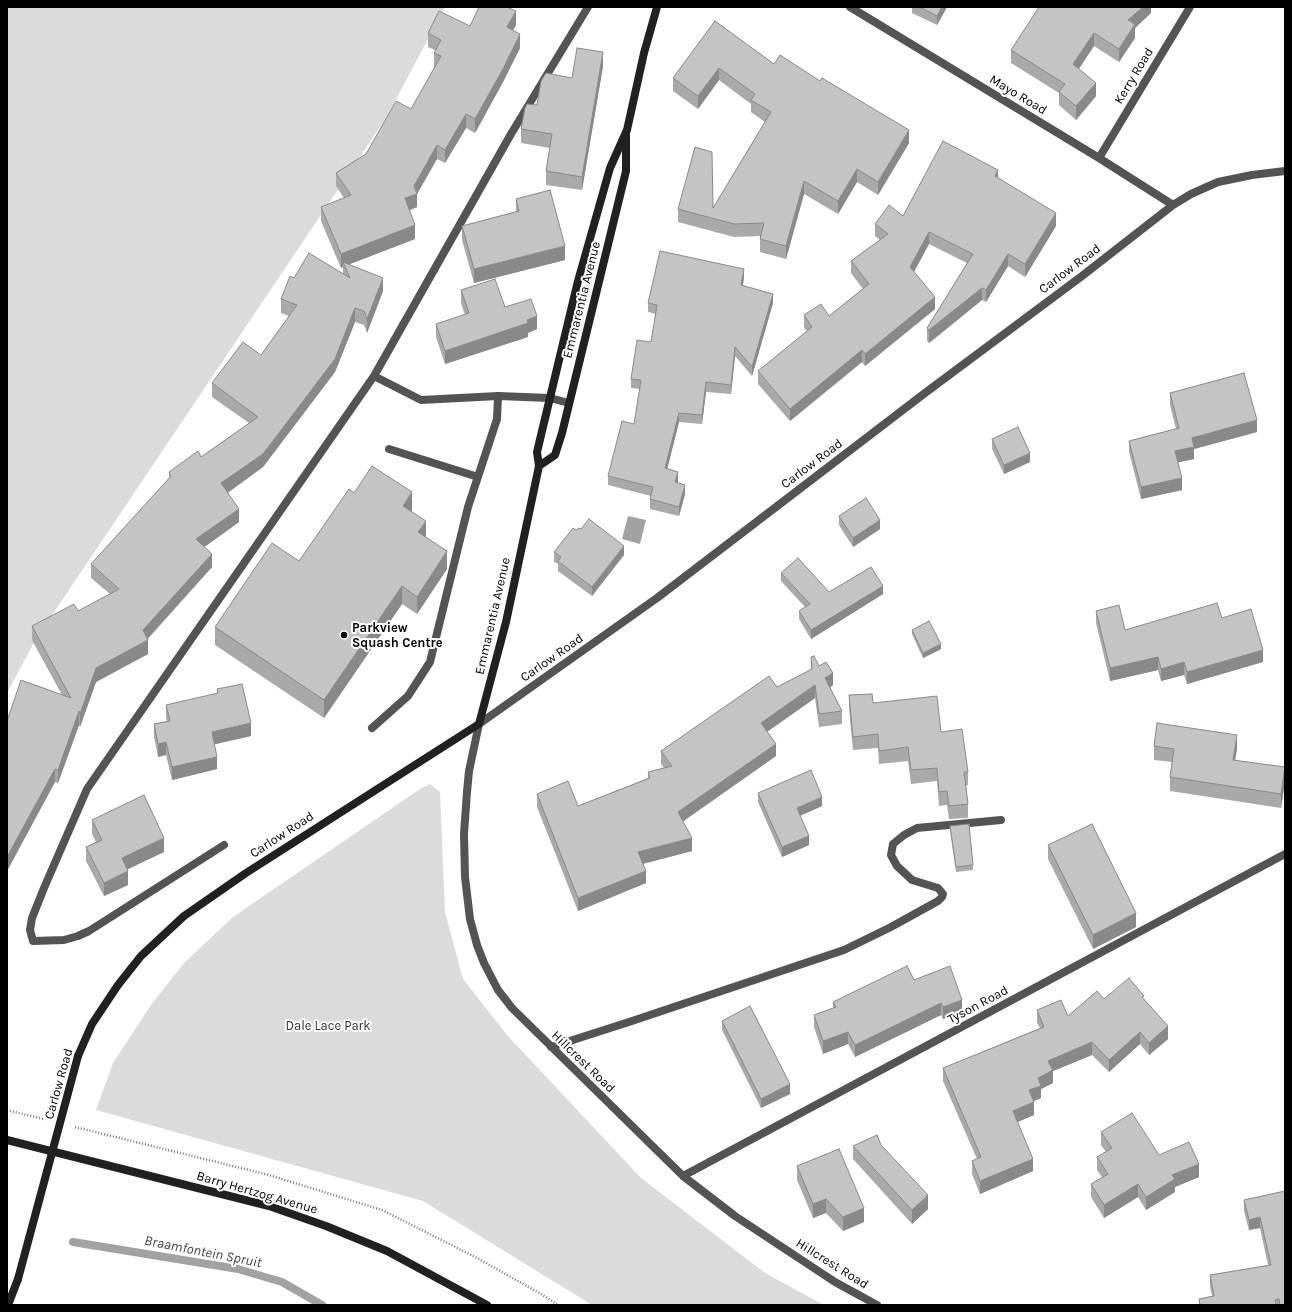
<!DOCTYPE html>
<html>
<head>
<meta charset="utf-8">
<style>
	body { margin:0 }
	#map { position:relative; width:1292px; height:1312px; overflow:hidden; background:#fff; font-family:Karla,sans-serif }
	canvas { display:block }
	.frame { position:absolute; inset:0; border:8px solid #000; pointer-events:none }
</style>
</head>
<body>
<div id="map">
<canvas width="1292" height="1312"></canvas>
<div class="frame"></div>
</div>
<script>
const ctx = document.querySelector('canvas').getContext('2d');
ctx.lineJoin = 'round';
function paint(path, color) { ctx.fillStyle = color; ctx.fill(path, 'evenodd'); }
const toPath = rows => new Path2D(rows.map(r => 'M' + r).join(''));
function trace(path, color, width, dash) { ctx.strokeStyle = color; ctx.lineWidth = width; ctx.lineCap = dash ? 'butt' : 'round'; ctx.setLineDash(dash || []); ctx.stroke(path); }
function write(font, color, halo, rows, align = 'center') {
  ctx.font = font + ' Karla,sans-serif'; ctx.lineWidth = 4; ctx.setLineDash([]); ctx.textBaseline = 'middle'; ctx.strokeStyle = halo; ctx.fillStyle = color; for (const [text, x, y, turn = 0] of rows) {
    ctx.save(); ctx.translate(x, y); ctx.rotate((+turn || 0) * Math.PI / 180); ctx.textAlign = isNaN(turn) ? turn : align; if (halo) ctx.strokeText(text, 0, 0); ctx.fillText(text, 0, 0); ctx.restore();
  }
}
paint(toPath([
	[7,7,445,7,386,118,36,639,7,693],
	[430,784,440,792,445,912,463,979,507,1035,641,1178,765,1273,824,1305,592,1305,423,1201,96,1110,113,1063,151,1005,184,963,233,917,420,789]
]), '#dbdbdb');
paint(toPath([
	[628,516,646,520,640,544,622,539]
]), '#a2a2a2');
trace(toPath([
	[73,1242,238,1269,282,1282,322,1305]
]), '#a2a2a2', 8);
trace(toPath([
	[7,1110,43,1119],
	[75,1127,269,1175,382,1210,479,1259,541,1294,558,1305]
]), '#767676', 2.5, [1, 2]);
trace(toPath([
	[389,449,478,477],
	[372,728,408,696,430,662,468,507,497,419,498,396],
	[551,1047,632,1021,844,950,891,927,938,901,942,897,943,894,938,888,912,880,897,866,891,855,893,844,904,835,917,828,1001,820]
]), '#545454', 8);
trace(toPath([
	[850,7,1099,158,1173,205],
	[1099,158,1190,7],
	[374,376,421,400,498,396,550,398,569,403],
	[224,845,89,931,78,936,64,940,33,941,30,930,32,918,44,888,87,789,374,376,511,134,588,7],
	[683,1176,1285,854],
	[877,1305,835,1282,735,1216,683,1176,512,1008,498,990,484,963,477,945,470,919,465,877,464,834,467,792,469,771,479,724,657,598,925,393,1082,276,1173,205,1191,194,1218,182,1252,175,1285,171]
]), '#545454', 8);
trace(toPath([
	[539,466,555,455,562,433,626,171,626,135],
	[78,1056,92,1024,118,985,141,956,184,916,246,873,479,724,506,622,539,466,537,452,578,281,610,168,627,130,644,53,657,7],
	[7,1140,269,1206,326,1226,387,1251,487,1305],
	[8,1305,18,1279]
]), '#212121', 8);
trace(toPath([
	[18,1279,78,1056]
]), '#212121', 8);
paint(toPath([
	[912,7,947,7,937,25,912,13],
	[1151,7,1151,13,1135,28,1135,38,1119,62,1094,46,1079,69,1096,96,1076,120,1059,105,1059,93,1011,63,1011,50],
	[715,21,774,64,909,143,878,195,857,182,838,214,804,194,786,259,760,252,760,236,734,237,678,222,678,209,713,208,765,122,751,112,751,104,719,80,698,109,673,91,673,78],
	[516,25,513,30,520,48,503,82,475,133,466,128,445,163,437,159,417,194,417,207,410,210,415,239,350,264,383,291,367,333,364,325,355,322,335,372,263,467,228,493,239,522,204,547,212,567,148,639,148,654,96,682,80,727,79,725,58,783,55,782,7,871,7,721,62,695,32,640,32,626,78,611,110,594,91,578,91,564,169,479,169,472,201,457,249,423,212,397,212,383,261,355,289,316,281,313,281,299,294,278,343,274,343,267,341,268,321,221,321,207,344,198,336,186,336,173,366,154,411,109,435,67,434,66,434,53,435,50,428,47,428,33,470,26],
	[603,66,582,190,546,185,546,171,550,148,521,143,521,129,537,105,572,78],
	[998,178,1056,226,1025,277,1008,266,986,302,982,300,929,343,927,341,927,328,967,263,929,244,914,272,935,309,865,366,862,362,790,421,758,384,758,371,807,331,804,328,804,315,829,316,863,289,851,273,851,261,880,240,875,236,875,224,903,216],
	[516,199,565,260,474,283,462,240,462,226,516,212],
	[744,278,743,285,773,303,752,376,735,356,731,394,706,392,702,424,679,422,667,469,678,481,678,483,685,494,679,516,650,509,650,499,651,496,608,485,608,476,634,424,640,389,631,388,631,379,651,342,656,314,648,312,648,303],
	[461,290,505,307,537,329,528,333,528,337,445,364,436,337,436,324,465,315,461,303],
	[1170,393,1257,432,1194,449,1194,459,1178,462,1182,490,1141,499,1129,452,1129,441,1176,429,1170,405],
	[992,439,1030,462,1004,474,992,449],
	[354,493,412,510,411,511,426,537,447,569,417,614,402,604,324,718,215,645,215,627,299,561],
	[839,516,880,529,853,547,839,525],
	[576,530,624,555,592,596,558,571,558,564,554,562,554,552],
	[781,573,829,592,883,594,811,639,799,619,799,611,805,607,781,581],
	[1096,611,1125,630,1222,618,1263,662,1187,684,1184,675,1161,681,1158,670,1110,681,1096,623],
	[912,630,941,649,923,658,912,634],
	[811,657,819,666,833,685,830,688,842,711,842,724,819,727,815,698,767,732,776,756,683,821,692,851,643,864,646,883,578,911,537,807,537,794,578,806,648,778,648,772,664,768,661,764,661,751,777,687,811,670],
	[217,689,251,736,214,744,217,769,172,780,166,755,158,757,154,737,154,724,167,721,166,718,166,705,217,694],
	[849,695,873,703,941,732,968,772,968,785,966,786,968,804,968,818,949,819,947,805,939,806,937,781,911,784,908,761,879,764,878,748,853,750,849,709],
	[1154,746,1237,749,1235,760,1285,781,1281,808,1170,791,1170,777,1172,762,1154,760],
	[758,793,822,806,800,816,809,845,782,857,758,802],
	[92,820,164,852,127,869,128,885,104,896,86,861,86,847,96,842,92,834],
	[950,826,973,865,973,870,956,872,950,830],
	[1048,845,1136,927,1093,949,1048,859],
	[1284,882,1285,882,1285,898,1284,895],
	[914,980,962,1012,943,1019,941,1015,855,1057,848,1044,823,1054,814,1027,814,1015,833,1008,833,1002],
	[1104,999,1144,999,1168,1039,1149,1055,1140,1044,1109,1072,1092,1055,1053,1071,1053,1083,1041,1089,1041,1098,1034,1101,1034,1115,1017,1122,1033,1171,980,1194,972,1174,972,1161,977,1159,943,1081,943,1068,1040,1028,1037,1023,1037,1010,1068,1016],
	[722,1021,790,1094,761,1108,722,1030],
	[1101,1132,1159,1155,1199,1177,1175,1187,1175,1192,1146,1210,1138,1197,1104,1218,1091,1197,1091,1184,1102,1177,1097,1170,1097,1157,1106,1152,1101,1145],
	[853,1146,928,1209,912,1224,853,1159],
	[797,1166,864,1222,843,1231,826,1213,813,1218,797,1180],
	[1285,1191,1285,1305,1199,1305,1199,1299,1212,1296,1210,1286,1210,1275,1268,1265,1260,1228,1249,1230,1244,1211,1244,1200]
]), '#a9a9a9');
paint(toPath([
	[942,7,947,7,937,25,937,16],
	[1143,7,1151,7,1151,13,1135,28,1135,38,1119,62,1119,49,1128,20],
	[516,11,516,25,507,41,507,27],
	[1094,33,1094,46,1073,77,1073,64],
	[520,34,520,48,503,82,475,133,475,119],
	[603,52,603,66,582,190,582,177],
	[719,68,719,80,698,109,698,96],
	[1096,83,1096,96,1076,120,1076,106],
	[466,114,466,128,445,163,445,150],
	[909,130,909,143,878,195,878,182],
	[437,145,437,159,417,194,417,207,405,212,405,198,414,186],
	[857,169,857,182,838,214,838,201],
	[998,170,998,182,995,176],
	[804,181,804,194,786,259,786,246],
	[1056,213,1056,226,1025,277,1025,264],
	[415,225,415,239,345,266,343,262,343,267,341,268,341,254],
	[929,232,929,244,910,279,910,267],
	[565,246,565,260,474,283,474,269],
	[1008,254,1008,266,986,302,986,290],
	[744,269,744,278,741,294,741,285],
	[383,278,383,291,367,333,367,319],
	[982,288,982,300,929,343,929,330],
	[773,294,773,303,752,376,752,367],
	[935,297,935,309,865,366,865,354],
	[355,308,355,322,335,372,263,467,221,497,221,483],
	[537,316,537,329,528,333,528,337,445,364,445,351],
	[735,347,735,356,731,394,731,385],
	[862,350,862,362,790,421,790,409],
	[706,382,706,392,702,424,702,415],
	[679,413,679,422,665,478,665,468],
	[1257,420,1257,432,1194,449,1194,459,1175,463,1175,451,1192,438],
	[1030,453,1030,462,1004,474,1004,465],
	[678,472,678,481,675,492,675,482],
	[1182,478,1182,490,1141,499,1141,487],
	[685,485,685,494,679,516,679,507],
	[412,492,412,510,403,523,403,506],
	[239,509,239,522,196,553,196,539],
	[880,520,880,529,853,547,853,538],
	[426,521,426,539,418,532],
	[624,546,624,555,592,596,592,587],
	[447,551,447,569,417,614,417,597],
	[212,554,212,567,144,642,148,640,148,654,96,682,80,727,80,714,96,668,143,630],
	[402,586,402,604,324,718,324,700],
	[883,586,883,594,811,639,811,630],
	[941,644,941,649,923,658,923,653],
	[1263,650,1263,662,1187,684,1187,672],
	[1158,657,1158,670,1110,681,1110,668],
	[1184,662,1184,675,1161,681,1161,669],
	[833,673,833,685,825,691,825,678],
	[815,685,815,698,761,736,761,723],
	[79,711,79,725,58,783,58,770],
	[251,723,251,736,212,745,212,732],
	[1237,735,1237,749,1233,773,1233,760],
	[166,742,166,755,158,757,158,744],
	[776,744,776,756,678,825,678,812],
	[217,757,217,769,172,780,172,767],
	[1285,767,1285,781,1281,808,1281,794],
	[55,769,55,782,7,871,7,857],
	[822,797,822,806,797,817,797,808],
	[809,836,809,845,782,857,782,847],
	[164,838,164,852,122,872,122,858],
	[692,838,692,851,638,865,638,852],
	[128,871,128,885,104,896,104,883],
	[646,871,646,883,578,911,578,898],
	[1136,913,1136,927,1093,949,1093,935],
	[962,1000,962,1012,943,1019,943,1007],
	[941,1003,941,1015,855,1057,855,1045],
	[1168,1026,1168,1039,1149,1055,1149,1043],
	[848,1032,848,1044,823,1054,823,1041],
	[1140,1032,1140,1044,1109,1072,1109,1060],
	[1092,1042,1092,1055,1053,1071,1053,1083,1041,1089,1041,1098,1029,1103,1029,1090,1048,1061],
	[790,1084,790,1094,761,1108,761,1099],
	[1034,1102,1034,1115,1013,1124,1013,1111],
	[1033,1159,1033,1171,980,1194,980,1181],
	[1199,1164,1199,1177,1175,1187,1175,1192,1146,1210,1146,1197,1172,1175],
	[1138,1184,1138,1197,1104,1218,1104,1205],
	[928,1195,928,1209,912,1224,912,1210],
	[826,1199,826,1213,813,1218,813,1204],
	[864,1208,864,1222,843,1231,843,1217],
	[1260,1217,1260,1228,1249,1230,1249,1220]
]), '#898989');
const building = toPath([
	[479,7,507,7,516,11,507,27,520,34,503,69,475,119,466,114,445,150,437,145,414,186,417,194,405,198,415,225,341,254,321,207,351,195,336,173,366,154,396,101,411,109,441,56,434,53,441,40,428,33,439,11,470,26,479,7],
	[920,7,942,7,937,16,920,7],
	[1039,7,1143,7,1128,20,1135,24,1119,49,1094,33,1073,64,1096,83,1076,106,1059,92,1065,84,1011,50,1039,7],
	[715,21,774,64,780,55,820,81,822,78,909,130,878,182,857,169,838,201,804,181,786,246,760,239,764,223,734,224,678,209,695,147,712,152,713,208,771,112,751,100,755,94,719,68,698,96,673,78,715,21],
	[577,48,603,52,582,177,546,171,552,134,521,129,525,108,527,104,537,105,541,81,546,73,572,78,577,48],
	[943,141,998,170,995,176,1056,213,1025,264,1008,254,986,290,982,288,929,330,927,328,973,254,929,232,910,267,935,297,865,354,862,350,790,409,758,371,812,327,804,315,821,304,829,316,869,284,851,261,888,234,875,224,889,205,903,216,943,141],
	[550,190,565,246,474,269,462,226,519,211,516,199,550,190],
	[660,251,744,269,741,285,773,294,752,367,735,347,731,385,706,382,702,415,679,413,665,468,678,472,675,482,685,485,679,507,650,499,653,487,608,476,622,421,634,424,641,380,631,379,637,340,651,342,657,305,648,303,660,251],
	[309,253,350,278,343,262,383,278,367,319,364,311,355,308,335,359,263,454,221,483,239,509,196,539,212,554,143,630,148,640,96,668,80,714,79,711,58,770,55,769,7,857,7,721,21,680,71,698,32,626,74,604,78,611,119,589,91,564,171,476,169,472,198,451,201,457,258,417,212,383,243,342,261,355,297,305,281,299,290,276,294,278,309,253],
	[495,279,505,307,531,299,537,316,527,320,528,323,445,351,436,324,469,313,461,290,495,279],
	[1244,373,1257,420,1192,438,1194,447,1175,451,1182,478,1141,487,1129,441,1179,428,1170,393,1244,373],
	[1018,427,1030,453,1004,465,992,439,1018,427],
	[372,466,412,492,403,506,426,521,418,532,447,551,417,597,402,586,324,700,215,627,272,543,299,561,349,489,354,493,372,466],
	[866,498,880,520,853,538,839,516,866,498],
	[589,519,624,546,592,587,558,561,561,557,554,552,573,528,576,530,579,528,581,529,589,519],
	[798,558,829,592,871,567,883,586,811,630,799,611,810,604,781,573,798,558],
	[1217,603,1222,618,1251,609,1263,650,1187,672,1184,662,1161,669,1158,657,1110,668,1096,611,1119,605,1125,630,1217,603],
	[929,621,941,644,923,653,912,630,929,621],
	[814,656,819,666,826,662,833,673,825,678,842,711,819,714,815,685,761,723,776,744,678,812,692,838,638,852,646,871,578,898,537,794,568,781,578,806,650,778,648,772,672,766,661,751,769,676,777,687,812,669,811,657,814,656],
	[242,684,251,723,212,732,217,757,172,767,166,742,158,744,154,724,170,721,166,705,218,693,217,689,242,684],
	[872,694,873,703,937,696,941,732,962,729,968,772,964,772,968,804,949,806,947,791,939,792,937,768,911,770,908,747,879,751,878,734,853,737,849,695,872,694],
	[1157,723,1237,735,1233,760,1285,767,1281,794,1170,777,1174,749,1154,746,1157,723],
	[811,770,822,797,797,808,809,836,782,847,758,793,811,770],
	[144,795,164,838,122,858,128,871,104,883,86,847,102,840,92,820,144,795],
	[969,824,973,865,956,867,950,826,969,824],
	[1092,824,1136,913,1093,935,1048,845,1092,824],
	[907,966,914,980,950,966,962,1000,943,1007,941,1003,855,1045,848,1032,823,1041,814,1015,836,1007,833,1002,907,966],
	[1129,978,1144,996,1142,997,1168,1026,1149,1043,1140,1032,1109,1060,1092,1042,1048,1061,1053,1070,1038,1078,1041,1086,1029,1090,1034,1102,1013,1111,1033,1159,980,1181,972,1161,981,1157,943,1068,1044,1027,1037,1010,1061,1000,1068,1016,1097,991,1104,999,1129,978],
	[750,1006,790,1084,761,1099,722,1021,750,1006],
	[1132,1113,1159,1155,1189,1142,1199,1164,1172,1175,1175,1179,1146,1197,1138,1184,1104,1205,1091,1184,1108,1174,1097,1157,1112,1148,1101,1132,1132,1113],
	[877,1135,881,1145,928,1195,912,1210,853,1146,877,1135],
	[839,1149,864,1208,843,1217,826,1199,813,1204,797,1166,839,1149],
	[1285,1191,1285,1305,1280,1305,1279,1299,1275,1300,1276,1305,1200,1305,1199,1299,1214,1296,1210,1275,1271,1265,1260,1217,1249,1220,1244,1200,1285,1191]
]);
paint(building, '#c4c4c4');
trace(building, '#898989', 1);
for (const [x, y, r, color] of [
	[344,635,4,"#000"]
]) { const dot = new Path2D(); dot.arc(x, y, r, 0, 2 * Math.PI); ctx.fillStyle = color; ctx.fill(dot); trace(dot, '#fff', 1.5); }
write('13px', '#000', '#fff', [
	["Kerry Road",1134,76,-59],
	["Mayo Road",1018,95,31],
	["Carlow Road",1070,269,-37],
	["Emmarentia Avenue",582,300,-76],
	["Carlow Road",812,464,-37],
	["Emmarentia Avenue",493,616,-77],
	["Carlow Road",552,658,-35],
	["Carlow Road",282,835,-33],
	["Tyson Road",978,1005,-28],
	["Hillcrest Road",583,1062,44],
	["Carlow Road",59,1084,-74],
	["Barry Hertzog Avenue",257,1193,16],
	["Hillcrest Road",832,1264,32]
]);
write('bold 13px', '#000', '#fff', [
	["Parkview",352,628],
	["Squash Centre",352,643]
], 'left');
write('13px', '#323232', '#fff', [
	["Dale Lace Park",328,1026]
]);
write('italic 14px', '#434343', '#fff', [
	["Braamfontein Spruit",203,1252,11]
]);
</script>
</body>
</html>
